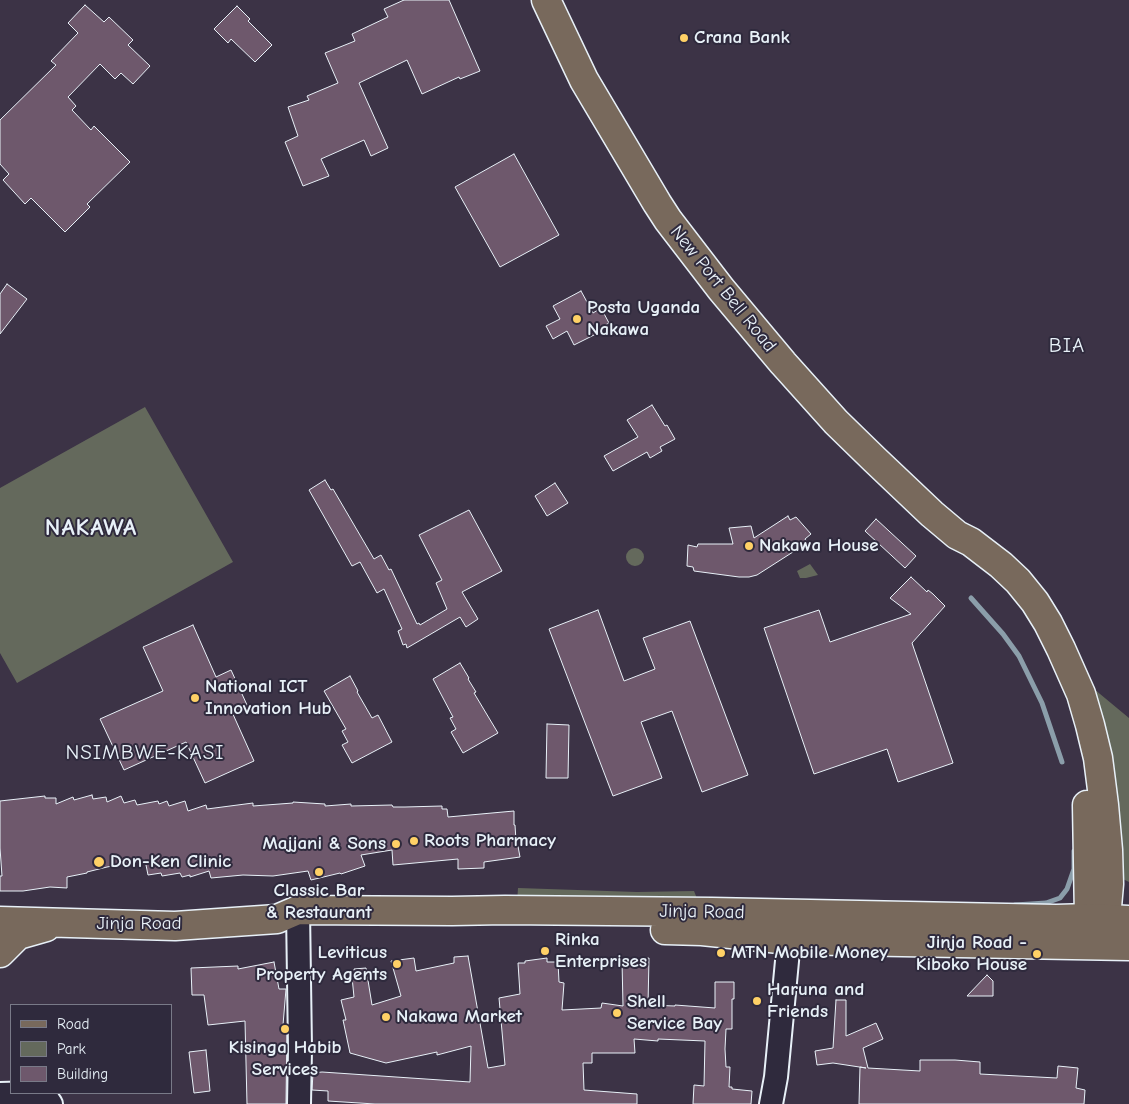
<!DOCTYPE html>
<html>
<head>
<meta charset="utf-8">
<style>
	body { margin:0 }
	#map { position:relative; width:1129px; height:1104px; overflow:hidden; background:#3c3346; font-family:"Comic Neue",sans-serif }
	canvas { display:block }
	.legend { position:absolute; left:10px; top:1004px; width:162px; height:90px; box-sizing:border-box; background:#2f2a3d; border:1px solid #797a88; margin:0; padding:6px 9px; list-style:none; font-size:15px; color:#e8f1f8 }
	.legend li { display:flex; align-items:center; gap:10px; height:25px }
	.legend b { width:25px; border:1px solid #797a88 }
</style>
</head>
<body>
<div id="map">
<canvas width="1129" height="1104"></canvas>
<ul class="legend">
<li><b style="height:6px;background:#78695c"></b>Road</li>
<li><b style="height:14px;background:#64695c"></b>Park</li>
<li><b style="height:14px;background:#6e586c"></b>Building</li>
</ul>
</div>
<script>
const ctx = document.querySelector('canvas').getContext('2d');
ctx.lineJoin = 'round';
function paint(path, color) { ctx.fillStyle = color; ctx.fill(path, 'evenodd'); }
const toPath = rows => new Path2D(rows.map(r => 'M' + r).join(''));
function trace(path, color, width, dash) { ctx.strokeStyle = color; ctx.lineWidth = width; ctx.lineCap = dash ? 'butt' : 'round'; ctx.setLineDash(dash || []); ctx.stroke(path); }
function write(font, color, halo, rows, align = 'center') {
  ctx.font = font + ' "Comic Neue",sans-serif'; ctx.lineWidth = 4; ctx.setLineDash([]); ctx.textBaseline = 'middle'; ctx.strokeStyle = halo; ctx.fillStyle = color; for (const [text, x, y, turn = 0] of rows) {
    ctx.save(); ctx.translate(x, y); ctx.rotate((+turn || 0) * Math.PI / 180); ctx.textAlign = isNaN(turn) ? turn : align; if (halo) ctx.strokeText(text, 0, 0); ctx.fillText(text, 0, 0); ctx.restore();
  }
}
paint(toPath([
	[145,407,233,562,17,683,0,653,0,488],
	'626 557a9 9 0 1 1 18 0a9 9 0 1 1-18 0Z',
	[810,564,818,575,806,578,800,578,797,571],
	[1088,684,1129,718,1129,882,1123,879,1119,872,1119,829,1115,776,1104,731],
	[518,888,637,892,694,891,700,906,517,903]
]), '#64695c');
trace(toPath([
	[971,598,1003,634,1019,656,1042,703,1062,762],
	[1015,905,1031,904,1046,903,1060,898,1067,889,1074,869,1074,851]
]), '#8b9eaa', 5);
const building = toPath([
	[404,0,449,0,480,71,460,79,459,77,422,94,407,60,359,83,388,148,371,156,364,140,321,159,329,176,303,186,285,142,298,136,288,107,309,100,307,96,338,83,325,53,355,41,352,34,388,17,384,9,404,0],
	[85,5,104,22,109,17,133,40,128,45,150,66,133,84,121,73,115,79,100,64,68,97,76,106,72,110,91,130,94,126,130,162,87,204,90,207,65,232,31,198,25,204,3,180,9,174,0,164,0,120,56,65,51,61,78,33,68,23,85,5],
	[237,6,250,19,248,21,272,45,255,62,231,39,228,43,214,29,237,6],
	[514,154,559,235,500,267,455,187,514,154],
	[7,284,27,299,0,334,0,294,7,284],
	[581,291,593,313,601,308,609,323,598,329,600,332,574,345,567,331,553,339,546,326,560,319,553,306,581,291],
	[652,405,665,426,667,425,675,439,660,447,662,451,650,458,647,452,613,471,604,456,638,437,627,420,652,405],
	[325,480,331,490,333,489,374,559,381,555,389,570,391,569,417,624,419,623,420,625,447,609,436,583,442,580,419,535,469,510,502,571,462,592,478,619,466,627,460,617,407,648,406,644,403,645,398,631,402,629,384,589,377,593,360,562,352,566,309,490,325,480],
	[555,483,568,503,547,516,535,496,555,483],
	[788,516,790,520,796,517,811,534,805,539,807,543,757,575,749,577,739,577,694,571,693,567,687,566,688,545,697,547,698,544,733,544,729,528,751,526,754,538,788,516],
	[876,519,916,556,905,568,865,531,876,519],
	[911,577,927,592,928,590,933,594,945,606,912,643,953,763,898,782,887,749,814,774,764,628,819,610,830,642,911,614,890,598,911,577],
	[598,610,624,681,655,669,643,638,690,621,748,775,702,792,672,711,641,722,662,778,613,796,549,629,598,610],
	[193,625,216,677,231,670,247,705,232,712,254,761,205,783,186,742,124,770,100,719,163,691,143,647,193,625],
	[460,663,469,678,468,679,476,692,474,693,498,733,463,753,451,732,456,729,450,718,453,717,433,679,460,663],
	[350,676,358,691,357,692,372,718,378,715,392,742,352,763,342,745,348,742,342,731,346,729,324,691,350,676],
	[547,724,569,725,568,778,546,778,547,724],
	[92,795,93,799,106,797,107,802,121,796,124,803,135,800,137,805,158,801,159,804,167,801,169,806,185,801,188,811,206,805,207,809,253,803,253,806,293,803,293,802,325,804,325,806,351,804,351,806,392,805,393,807,405,807,442,806,442,809,447,809,448,817,514,811,514,825,515,825,516,841,517,841,520,857,484,862,484,868,458,869,458,859,393,865,392,850,361,855,365,866,341,874,340,873,311,880,308,871,273,876,243,875,211,878,209,871,190,877,190,875,182,877,180,873,162,876,161,873,148,875,145,860,107,867,87,872,87,873,67,877,67,888,50,887,23,891,0,891,0,876,2,876,0,848,0,801,45,796,45,798,56,798,56,804,73,797,74,800,92,795],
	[468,956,488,1068,505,1065,499,998,520,994,518,963,525,963,525,961,547,958,547,962,558,962,559,982,564,983,562,1010,601,1008,602,1003,623,1006,622,961,635,961,635,960,649,958,648,1005,675,1006,675,1005,715,1008,715,982,734,982,734,999,732,999,732,1029,726,1029,725,1049,726,1067,730,1067,729,1087,732,1087,732,1089,752,1091,751,1104,693,1104,694,1085,704,1086,705,1041,658,1039,658,1041,634,1039,635,1053,592,1053,592,1063,583,1063,584,1090,637,1094,637,1104,375,1104,328,1101,328,1091,312,1090,313,1073,322,1072,470,1082,471,1046,437,1055,437,1052,386,1063,350,1053,343,1020,346,1020,341,1000,354,997,352,977,355,977,354,969,366,968,372,1005,401,996,391,961,414,958,416,971,454,963,454,957,468,956],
	[274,962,279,989,286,989,283,1025,287,1025,286,1104,247,1104,245,1021,208,1025,204,995,192,995,191,968,238,966,238,969,274,962],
	[987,975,993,981,993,996,967,996,987,975],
	[836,1000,846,1000,846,1036,876,1023,883,1039,863,1048,868,1068,920,1071,920,1060,955,1060,980,1062,980,1074,1057,1078,1058,1066,1078,1068,1076,1088,1085,1090,1084,1104,859,1104,860,1067,866,1068,833,1063,817,1065,815,1051,833,1048,836,1000],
	[206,1050,210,1091,194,1093,189,1052,206,1050]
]);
paint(building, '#6e586c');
trace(building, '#e8f1f8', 1);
const minor = toPath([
	[298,910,300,1049,299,1104],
	[0,1094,36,1093,43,1096,49,1101,51,1104],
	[771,1104,776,1077,789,940]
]);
const major = toPath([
	[546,0,584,80,657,203,668,220,721,289,783,363,836,422,874,459,932,514,957,535,971,542,1001,565,1018,581,1035,602,1048,623,1061,649,1081,694,1090,725,1098,758,1104,805,1108,850,1109,884,1107,907,1108,919,1120,939],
	[1079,931,1089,918,1087,805]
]);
const highway = toPath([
	[0,921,175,926,277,919,298,910,452,911,505,910,712,912,1056,919,1089,918,1129,920],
	[665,930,702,931,789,940,1129,946],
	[0,953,18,935,46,927]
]);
trace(minor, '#e8f1f8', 26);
trace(major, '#e8f1f8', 31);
trace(highway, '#e8f1f8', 31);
trace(minor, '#2f2a3d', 22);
trace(major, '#78695c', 28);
trace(highway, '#78695c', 28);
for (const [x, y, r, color] of [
	[684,38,5,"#ffd166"],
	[577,319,5,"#ffd166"],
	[749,546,5,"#ffd166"],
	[195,698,5,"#ffd166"],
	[414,841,5,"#ffd166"],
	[396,844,5,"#ffd166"],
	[99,862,6,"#ffd166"],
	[319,872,5,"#ffd166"],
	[545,951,5,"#ffd166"],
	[721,953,5,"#ffd166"],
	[1037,954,5,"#ffd166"],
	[397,964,5,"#ffd166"],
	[757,1001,5,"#ffd166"],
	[617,1013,5,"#ffd166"],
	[386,1017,5,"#ffd166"],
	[285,1029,5,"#ffd166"]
]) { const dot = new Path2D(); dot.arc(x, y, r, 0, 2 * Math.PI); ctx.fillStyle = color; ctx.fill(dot); trace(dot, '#2f2a3d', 2); }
write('bold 19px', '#e8f1f8', '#2f2a3d', [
	["Crana Bank",694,38],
	["Posta Uganda",587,308],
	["Nakawa",587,330],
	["Nakawa House",759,546],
	["National ICT",205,687],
	["Innovation Hub",205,709],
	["Roots Pharmacy",424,841],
	["Majjani & Sons",386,844,"right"],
	["Don-Ken Clinic",110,862],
	["Classic Bar",319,891,"center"],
	["& Restaurant",319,913,"center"],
	["Rinka",555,940],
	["Enterprises",555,962],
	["Jinja Road -",1027,943,"right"],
	["Kiboko House",1027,965,"right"],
	["Leviticus",387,953,"right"],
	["Property Agents",387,975,"right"],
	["MTN Mobile Money",731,953],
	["Haruna and",767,990],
	["Friends",767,1012],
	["Shell",627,1002],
	["Service Bay",627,1024],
	["Nakawa Market",396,1017],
	["Kisinga Habib",285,1048,"center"],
	["Services",285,1070,"center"]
], 'left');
write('19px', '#e8f1f8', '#2f2a3d', [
	["New Port Bell Road",723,289,51],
	["Jinja Road",702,912,1],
	["Jinja Road",139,924]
]);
ctx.letterSpacing = '1px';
write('21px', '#e8f1f8', '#2f2a3d', [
	["BIA",1067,346],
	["NSIMBWE-KASI",145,753]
]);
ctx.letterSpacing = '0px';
ctx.letterSpacing = '1px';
write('bold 24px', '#e8f1f8', '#2f2a3d', [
	["NAKAWA",91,528]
]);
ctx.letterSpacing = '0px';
</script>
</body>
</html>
